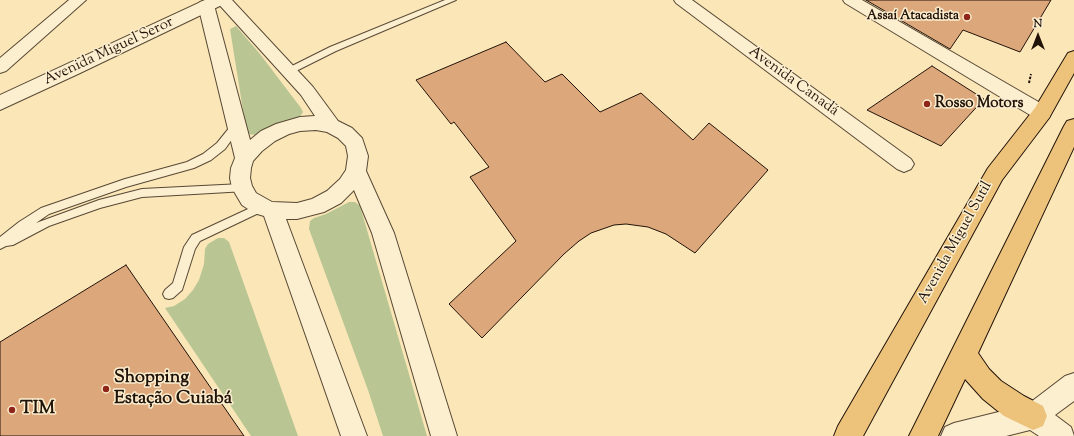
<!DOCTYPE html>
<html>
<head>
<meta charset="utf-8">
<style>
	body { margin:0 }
	#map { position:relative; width:1074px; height:436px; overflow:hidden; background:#fae6b7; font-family:"Sorts Mill Goudy",serif }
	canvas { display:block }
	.north { position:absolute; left:1018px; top:16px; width:40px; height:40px; -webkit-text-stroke:3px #fcefd0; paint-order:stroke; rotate:0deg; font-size:11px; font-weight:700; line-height:16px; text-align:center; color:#221309 }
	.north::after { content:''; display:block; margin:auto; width:14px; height:18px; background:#221309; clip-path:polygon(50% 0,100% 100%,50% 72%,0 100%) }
</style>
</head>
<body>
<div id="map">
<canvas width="1074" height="436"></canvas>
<div class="north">N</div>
</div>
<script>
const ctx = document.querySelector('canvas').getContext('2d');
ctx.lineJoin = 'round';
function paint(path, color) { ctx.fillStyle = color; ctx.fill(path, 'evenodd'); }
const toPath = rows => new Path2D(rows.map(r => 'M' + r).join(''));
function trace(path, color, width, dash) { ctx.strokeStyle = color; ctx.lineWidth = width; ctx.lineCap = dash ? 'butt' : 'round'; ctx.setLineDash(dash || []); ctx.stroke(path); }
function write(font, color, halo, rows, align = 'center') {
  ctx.font = font + ' "Sorts Mill Goudy",serif'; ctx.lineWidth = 3; ctx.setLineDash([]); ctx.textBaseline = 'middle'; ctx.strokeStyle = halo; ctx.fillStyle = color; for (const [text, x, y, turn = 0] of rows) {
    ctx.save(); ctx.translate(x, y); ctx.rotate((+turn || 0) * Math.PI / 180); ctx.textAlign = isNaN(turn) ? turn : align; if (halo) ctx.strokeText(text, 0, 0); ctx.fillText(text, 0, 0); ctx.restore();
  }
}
paint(toPath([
	[236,26,260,54,301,108,303,112,299,118,260,134,255,135,249,134,246,129,230,29],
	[349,202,355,202,360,206,427,436,383,436,368,390,309,229,310,221,314,218,326,214],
	[218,238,224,238,229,242,298,436,251,436,165,308,174,306,185,299,193,290,199,280,204,264,205,249,208,244]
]), '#b9c693');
const building = toPath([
	[866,0,1051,0,1020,52,963,30,950,49,866,0],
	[506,42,545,82,562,74,600,112,641,93,693,140,709,123,768,170,695,253,666,234,648,227,626,224,614,225,591,233,579,241,564,254,482,338,449,304,516,241,470,177,489,167,454,122,451,124,416,80,506,42],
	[932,66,984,99,941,146,867,110,932,66],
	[126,265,244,436,0,436,0,342,126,265]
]);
paint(building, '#dca77a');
trace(building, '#221309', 1);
const service = toPath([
	[445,0,456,0,336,51,292,73,289,74,284,71,286,69,330,47,445,0],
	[237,121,242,125,240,128,225,149,211,160,194,168,126,187,49,214,36,223,99,200,142,189,242,184,246,185,247,188,246,191,142,197,100,208,49,226,13,245,6,246,0,249,0,237,19,222,41,208,125,179,187,162,203,154,217,143,234,122,237,121],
	[261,203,265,204,266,207,265,210,200,241,195,249,182,290,173,298,169,299,165,298,163,294,165,290,173,283,184,247,192,235,261,203]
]);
const minor = toPath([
	[69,0,86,0,6,71,0,73,0,58,69,0],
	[206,0,212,2,214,5,250,140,261,131,276,124,300,117,315,116,301,95,215,0,232,0,313,87,338,121,352,128,362,138,368,156,366,171,394,233,457,436,431,436,372,233,354,190,341,203,324,212,297,219,286,219,367,436,341,436,264,216,254,213,242,205,232,188,230,178,231,168,235,158,198,5,200,2,206,0],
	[316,130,327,132,338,138,346,146,348,156,346,170,340,179,327,191,312,199,297,203,272,202,256,193,252,186,250,178,251,168,253,161,262,151,275,141,289,134,300,131,316,130],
	[674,0,692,0,911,159,914,164,911,169,904,172,897,169,676,3,674,0],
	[843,0,862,0,1049,108,1051,113,1049,118,1042,120,1035,118,845,3,843,0],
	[1074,373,1074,401,1055,415,1071,427,1074,436,1039,436,1030,430,1006,436,941,436,945,427,954,423,1027,405,1065,376,1074,373]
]);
const tertiary = toPath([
	[205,0,226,0,224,4,78,74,0,110,0,95,205,0]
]);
const trunk = toPath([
	[1074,51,1074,73,1049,118,1002,180,863,436,834,436,838,426,988,168,1035,108,1068,53,1074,51],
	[1074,119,1074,147,978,353,989,369,1001,381,1024,396,1043,406,1047,416,1043,426,1033,430,1004,416,983,399,965,379,938,436,909,436,1064,126,1067,121,1074,119]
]);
trace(service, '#584834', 2);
trace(minor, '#584834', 2);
trace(tertiary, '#584834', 2);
trace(trunk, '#221309', 2);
trace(toPath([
	[1029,83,1031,74]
]), '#221309', 2, [2.5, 1.5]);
paint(service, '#fcefd0');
paint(minor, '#fcefd0');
paint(tertiary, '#fcefd0');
paint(trunk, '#edc37c');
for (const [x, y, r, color] of [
	[967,17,4,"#8f2418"],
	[927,104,4,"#8f2418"],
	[106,389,4,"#8f2418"],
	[12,410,4,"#8f2418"]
]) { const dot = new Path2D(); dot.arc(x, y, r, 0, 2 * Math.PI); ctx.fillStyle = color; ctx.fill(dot); trace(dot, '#fcefd0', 1.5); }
write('bold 13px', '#221309', '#fcefd0', [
	["Assaí Atacadista",959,17]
], 'right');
write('15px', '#221309', '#fcefd0', [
	["Avenida Miguel Seror",109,52,-25],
	["Avenida Canadá",793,82,36],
	["Avenida Miguel Sutil",956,243,-61]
]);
write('bold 15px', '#221309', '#fcefd0', [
	["Rosso Motors",935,104]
], 'left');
write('bold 18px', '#221309', '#fcefd0', [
	["Shopping",114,379],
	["Estação Cuiabá",114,400],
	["TIM",20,410]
], 'left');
</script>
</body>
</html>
